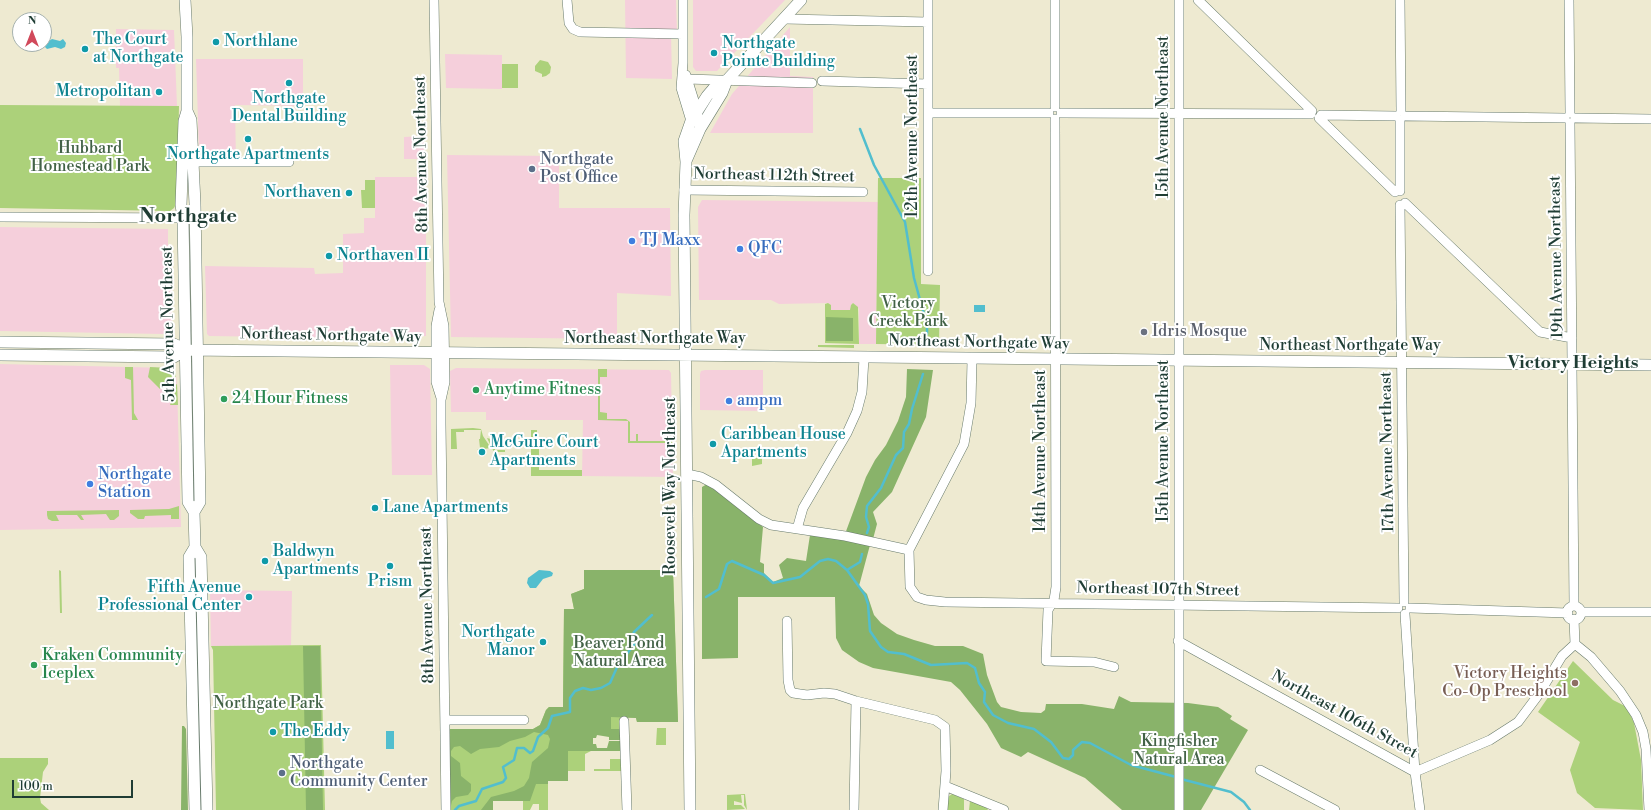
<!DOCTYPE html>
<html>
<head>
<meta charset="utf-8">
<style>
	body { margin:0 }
	#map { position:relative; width:1651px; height:810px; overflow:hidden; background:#eeead1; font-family:"Libre Bodoni",serif }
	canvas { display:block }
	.north { position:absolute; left:12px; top:12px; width:40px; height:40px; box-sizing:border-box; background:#fff; border:1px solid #a5b1ae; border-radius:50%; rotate:0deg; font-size:11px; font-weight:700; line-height:16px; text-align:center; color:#1f3d34 }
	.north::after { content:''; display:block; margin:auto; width:14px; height:18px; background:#d1495b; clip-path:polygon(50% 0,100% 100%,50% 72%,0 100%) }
	.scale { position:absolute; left:12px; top:780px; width:121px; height:18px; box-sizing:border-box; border:2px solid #1f3d34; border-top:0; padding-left:5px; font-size:12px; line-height:14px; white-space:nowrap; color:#1f3d34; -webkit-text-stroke:3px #fff; paint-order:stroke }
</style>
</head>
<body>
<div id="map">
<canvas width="1651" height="810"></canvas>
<div class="north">N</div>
<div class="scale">100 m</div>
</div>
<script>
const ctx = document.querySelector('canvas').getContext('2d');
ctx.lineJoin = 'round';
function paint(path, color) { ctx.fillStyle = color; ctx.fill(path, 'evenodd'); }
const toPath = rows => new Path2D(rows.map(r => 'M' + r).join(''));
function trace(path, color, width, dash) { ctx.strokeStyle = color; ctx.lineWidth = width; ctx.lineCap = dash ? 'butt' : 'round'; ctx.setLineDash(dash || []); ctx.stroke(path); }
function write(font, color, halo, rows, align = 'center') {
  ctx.font = font + ' "Libre Bodoni",serif'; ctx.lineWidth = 4; ctx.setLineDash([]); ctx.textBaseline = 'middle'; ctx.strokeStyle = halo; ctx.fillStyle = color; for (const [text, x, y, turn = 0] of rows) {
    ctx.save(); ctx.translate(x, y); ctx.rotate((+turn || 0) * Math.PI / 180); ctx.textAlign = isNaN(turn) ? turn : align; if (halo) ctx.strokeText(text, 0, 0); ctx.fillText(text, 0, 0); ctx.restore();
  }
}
paint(toPath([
	[625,0,676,0,677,34,671,34,672,79,626,78],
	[693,0,785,0,717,71,696,71,693,67],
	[790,27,790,76,813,77,813,133,710,133,732,94],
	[116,29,174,30,177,106,120,106,119,68,116,68],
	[445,54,502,55,502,89,446,88],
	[196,59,303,59,303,106,235,105,236,162,202,162,202,152,199,151],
	[424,136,424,159,404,159,404,137],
	[447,155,559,156,559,208,670,208,671,296,617,293,617,339,451,337],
	[375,177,425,177,426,180,426,336,347,338,209,336,207,334,205,266,314,268,315,274,343,273,343,234,364,233,364,218,375,218],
	[702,200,878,202,876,344,859,344,859,309,853,303,851,305,851,310,831,310,831,305,828,303,779,304,771,300,699,300,698,207],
	[0,227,168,229,168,271,172,281,172,325,163,334,0,331],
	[0,364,170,368,176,374,177,384,181,527,0,530],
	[390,365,424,365,430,369,432,475,392,475],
	[456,368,669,370,671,373,673,477,582,476,583,420,486,420,486,412,451,412,450,371],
	[705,370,763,370,763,411,700,410,700,374,701,371],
	[210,590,292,591,291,645,211,646]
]), '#f5cfdb');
paint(toPath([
	[540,60,548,62,551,67,550,73,546,76,542,77,542,74,535,71,535,66],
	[502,64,518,64,518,88,502,88],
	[0,105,179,106,177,202,174,208,170,211,0,208],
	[878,178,921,178,921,284,940,285,939,345,876,344],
	[365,180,375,180,375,208,362,208,361,190,365,190],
	[828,303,831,305,831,310,850,310,851,305,853,303,858,307,859,344,825,343,825,304],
	[818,345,854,345,854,348,818,347],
	[125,367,133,367,134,413,138,420,132,420,131,380,125,378],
	[150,367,170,368,176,374,176,377,169,380,160,389,148,377],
	[598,369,607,369,607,377,600,377,600,412,607,413,607,419,626,419,630,422,630,441,636,441,636,434,638,434,638,441,668,441,669,436,672,435,672,443,628,443,628,421,598,420],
	[177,384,178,405,170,405,172,400,172,389,170,391,170,389],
	[473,428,481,429,483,436,491,448,477,450,480,448,479,439,480,439,481,430,464,430,464,432,456,432,457,449,451,449,451,429],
	[531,430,537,430,537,439,539,439,539,470,582,470,582,476,531,476],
	[487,438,495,440,495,450,505,450,505,452,494,452],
	[752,458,762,458,762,464,752,466],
	[179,506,179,519,171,519,171,515,145,516,144,519,138,519,130,513,130,510,169,509],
	[119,510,119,516,114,520,110,520,106,514,81,515,84,520,81,520,77,515,56,515,59,521,52,521,48,519,47,515,47,511],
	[59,570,61,571,62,613,60,613],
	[584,570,673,570,678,722,637,722,636,718,620,717,620,729,568,729,568,751,591,751,585,754,585,771,568,771,568,781,548,781,548,810,539,810,539,804,533,804,530,810,523,810,523,801,493,801,493,810,450,810,449,729,533,729,540,725,546,710,549,707,563,707,564,609,574,609,571,594,584,589],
	[321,645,325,810,216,810,213,650,211,646],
	[1573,661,1613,700,1625,706,1630,714,1634,723,1641,760,1643,810,1595,808,1577,793,1570,770,1580,742,1538,712],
	[657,728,666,728,666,745,656,745],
	[48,758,48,764,43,772,40,798,41,803,49,810,0,810,0,758],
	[610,759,622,759,623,771,594,771,594,769,610,769],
	[745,794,747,810,744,805,744,795,741,795,742,803,734,801,734,805,741,805,745,809,727,810,727,795],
	[952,794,964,799,964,810,946,810,948,797],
	[970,801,986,807,988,810,969,810]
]), '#acd17a');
paint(toPath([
	[826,317,853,318,853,341,826,341],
	[907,369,933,370,926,417,892,492,873,512,877,524,873,539,845,534,866,477,875,460,886,445,898,421,906,397],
	[707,484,716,490,763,527,760,562,764,564,764,573,773,582,783,578,779,565,787,558,806,561,810,535,834,538,870,545,859,586,867,594,874,615,881,623,897,634,914,640,935,646,963,646,983,654,987,675,997,702,1001,707,1021,712,1041,713,1045,710,1046,704,1082,704,1114,709,1119,696,1131,702,1188,703,1218,707,1232,716,1230,719,1248,730,1201,810,1122,810,1085,778,1028,752,1021,757,1001,748,987,724,960,690,951,682,873,668,859,662,842,650,836,638,835,597,738,597,738,658,702,659,702,487],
	[584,570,673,570,678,722,637,722,636,718,611,717,611,729,620,729,621,740,609,740,609,737,597,735,596,738,593,738,593,744,596,744,597,748,607,748,609,741,621,741,622,751,568,751,568,781,548,781,548,784,536,784,530,801,493,801,493,810,481,810,491,797,514,791,524,786,529,778,532,762,548,748,550,739,548,735,534,732,525,737,510,741,499,747,480,749,471,754,460,746,454,747,451,751,451,756,460,763,461,776,471,784,471,791,468,795,456,797,452,801,450,810,449,729,533,729,540,725,546,710,549,707,563,707,564,609,574,609,571,594,584,589],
	[303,646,320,646,323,810,306,810],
	[182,726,184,726,186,729,188,810,181,810]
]), '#89b36a');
paint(toPath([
	[52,39,60,41,63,39,66,43,65,47,61,49,55,47,47,49,45,47,46,43],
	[974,305,985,305,985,312,974,312],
	[539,570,550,571,553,573,552,576,543,579,536,588,530,588,527,583,528,578],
	[386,731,394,731,394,749,386,749]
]), '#52bece');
trace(toPath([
	[860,129,874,165,905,222,914,278,927,325,927,334],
	[867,533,869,527,866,517,867,506,881,488,896,455,903,448,904,432,909,424,912,409,923,374],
	[847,570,860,562,862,554],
	[706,597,719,589,727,564,732,561,764,575,773,583,800,577,820,561,828,559,836,561,847,570,865,595,868,604,870,631,881,647,888,652,904,654,931,665,967,663,975,668,979,683,985,692,984,702,993,715,1008,723,1034,729,1051,742,1063,758,1069,759,1073,755,1073,750,1082,742,1090,743,1131,765,1176,777],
	[1181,779,1231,792,1244,802,1250,810],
	[455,810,459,806,476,801,482,789,503,782,506,778,503,767,514,760,517,748,524,748,530,753,533,751,538,737,548,728,552,716,570,712,570,698,575,691,583,688,591,690,601,688,610,683,618,665,634,645,635,640,632,636,634,632,652,615]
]), '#52bece', 2.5);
const minor = toPath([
	[434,0,439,302,444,326,445,382,441,400,441,424,446,810],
	[567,0,569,23,573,29,580,32,683,34],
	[683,0,683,63,681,88,691,121],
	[1055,0,1055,107],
	[1179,0,1179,810],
	[1198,0,1312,111],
	[1400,0,1401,111],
	[1569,0,1570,113],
	[784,19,928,22],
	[686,75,697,110,700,129],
	[687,79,812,83],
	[822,81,928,84],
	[929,113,1049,113],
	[1061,113,1311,114],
	[1321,115,1396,116],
	[1405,116,1565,118],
	[1319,118,1395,192],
	[1575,118,1651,119],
	[1055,119,1056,587,1054,600,1048,610,1046,661,1094,662,1114,667],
	[1570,123,1574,606],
	[193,162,289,162],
	[684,190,863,192],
	[1400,191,1400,120],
	[1405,203,1540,332,1572,338],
	[1400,205,1404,602],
	[0,217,189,218],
	[928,271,928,0],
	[439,310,436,326,436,382,441,398],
	[972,360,971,403,964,444,909,550,910,587,917,597,926,600,945,602,1398,608],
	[687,474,701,477,716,485,759,519,771,525,845,536,909,550],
	[797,529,803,508,847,433,857,411,862,392,864,358],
	'1567 613a7 7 0 1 1 14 0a7 7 0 1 1-14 0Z',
	[1410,608,1568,613],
	[1581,612,1651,612],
	[1405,614,1415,772,1420,810],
	[1574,619,1575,644],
	[787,621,788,680,790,690,793,693,807,695,824,693,835,694,856,701,935,720,945,727,946,771,943,810],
	[1178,641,1415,772,1490,740,1518,722,1539,694,1562,656,1575,644],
	[1575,644,1591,657,1620,691,1636,715,1643,732,1646,749,1649,810],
	[445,720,524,720],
	[624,721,627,810],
	[1260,770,1335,810],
	[945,786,1004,810],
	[854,810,856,701]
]);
const major = toPath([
	[185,0,187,37,187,111,184,121,181,205,183,218,188,502,194,512],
	[187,111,191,120,195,204,200,502,194,512,195,547,201,557,207,810],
	[686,161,700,129,722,93,727,80],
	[0,342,174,344,186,350,1651,365],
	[0,355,174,357,186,350],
	[195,547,189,557,195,810],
	[690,810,684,215,686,162,684,141,691,121,707,96,713,89,727,80,801,0]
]);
trace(minor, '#677a6b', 10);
trace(major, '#677a6b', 12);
trace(minor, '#fff', 9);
trace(major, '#fff', 11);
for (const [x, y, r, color] of [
	[216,42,4,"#0f9aa8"],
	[85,49,4,"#0f9aa8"],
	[714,53,4,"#0f9aa8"],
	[289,83,4,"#0f9aa8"],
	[159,92,4,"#0f9aa8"],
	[248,139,4,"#0f9aa8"],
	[532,169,4,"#5c6f8a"],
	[349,193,4,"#0f9aa8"],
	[632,241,4,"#3f7fe0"],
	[740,249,4,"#3f7fe0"],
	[329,256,4,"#0f9aa8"],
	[1144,332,4,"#6b7280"],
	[476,390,4,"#2e9e5b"],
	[224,399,4,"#2e9e5b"],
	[729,401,4,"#3f7fe0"],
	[713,444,4,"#0f9aa8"],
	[482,452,4,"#0f9aa8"],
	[90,484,4,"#3f7fe0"],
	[375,508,4,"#0f9aa8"],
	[265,561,4,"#0f9aa8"],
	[390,566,4,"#0f9aa8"],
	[249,597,4,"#0f9aa8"],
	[543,642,4,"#0f9aa8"],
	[34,665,4,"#2e9e5b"],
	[1575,683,4,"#8d6e63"],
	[273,732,4,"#0f9aa8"],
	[282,773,4,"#5c6f8a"]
]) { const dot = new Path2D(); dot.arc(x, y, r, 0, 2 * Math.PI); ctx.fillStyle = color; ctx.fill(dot); trace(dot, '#fff', 1.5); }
write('16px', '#0d838f', '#fff', [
	["The Court",93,40],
	["at Northgate",93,58],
	["Northlane",224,42],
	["Northgate",722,44],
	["Pointe Building",722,62],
	["Metropolitan",151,92,"right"],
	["Northgate",289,99,"center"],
	["Dental Building",289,117,"center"],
	["Northgate Apartments",248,155,"center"],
	["Northaven",341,193,"right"],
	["Northaven II",337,256],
	["Caribbean House",721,435],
	["Apartments",721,453],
	["McGuire Court",490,443],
	["Apartments",490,461],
	["Lane Apartments",383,508],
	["Baldwyn",273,552],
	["Apartments",273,570],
	["Prism",390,582,"center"],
	["Fifth Avenue",241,588,"right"],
	["Professional Center",241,606,"right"],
	["Northgate",535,633,"right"],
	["Manor",535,651,"right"],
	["The Eddy",281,732]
], 'left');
write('16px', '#1f3d34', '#fff', [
	["15th Avenue Northeast",1164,117,-90],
	["12th Avenue Northeast",913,136,-90],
	["8th Avenue Northeast",422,154,-91],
	["Northeast 112th Street",774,176,1],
	["19th Avenue Northeast",1557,257,-91],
	["5th Avenue Northeast",169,324,-91],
	["Northeast Northgate Way",331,336,1],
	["Northeast Northgate Way",655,339],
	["Northeast Northgate Way",979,343,1],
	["Northeast Northgate Way",1350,346],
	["15th Avenue Northeast",1164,441,-90],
	["14th Avenue Northeast",1041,451,-90],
	["17th Avenue Northeast",1388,452,-91],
	["Roosevelt Way Northeast",671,486,-90],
	["Northeast 107th Street",1158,590,1],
	["8th Avenue Northeast",428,605,-91],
	["Northeast 106th Street",1344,715,29]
]);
write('16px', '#426246', '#fff', [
	["Hubbard",90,149],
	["Homestead Park",90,167],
	["Victory",908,304],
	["Creek Park",908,322],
	["Beaver Pond",619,644],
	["Natural Area",619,662],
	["Northgate Park",268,704],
	["Kingfisher",1179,742],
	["Natural Area",1179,760]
]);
write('16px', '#4e5e75', '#fff', [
	["Northgate",540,160],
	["Post Office",540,178],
	["Northgate",290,764],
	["Community Center",290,782]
], 'left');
write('16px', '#366cbe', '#fff', [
	["TJ Maxx",640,241],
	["QFC",748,249],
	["ampm",737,401],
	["Northgate",98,475],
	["Station",98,493]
], 'left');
write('16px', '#5b616d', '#fff', [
	["Idris Mosque",1152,332]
], 'left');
write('16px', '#27864d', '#fff', [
	["Anytime Fitness",484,390],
	["24 Hour Fitness",232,399],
	["Kraken Community",42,656],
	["Iceplex",42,674]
], 'left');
write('16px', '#785e54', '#fff', [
	["Victory Heights",1567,674],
	["Co-Op Preschool",1567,692]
], 'right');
write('bold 18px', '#1f3d34', '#fff', [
	["Victory Heights",1573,364]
]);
write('bold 20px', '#1f3d34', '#fff', [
	["Northgate",188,217]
]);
</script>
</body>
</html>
